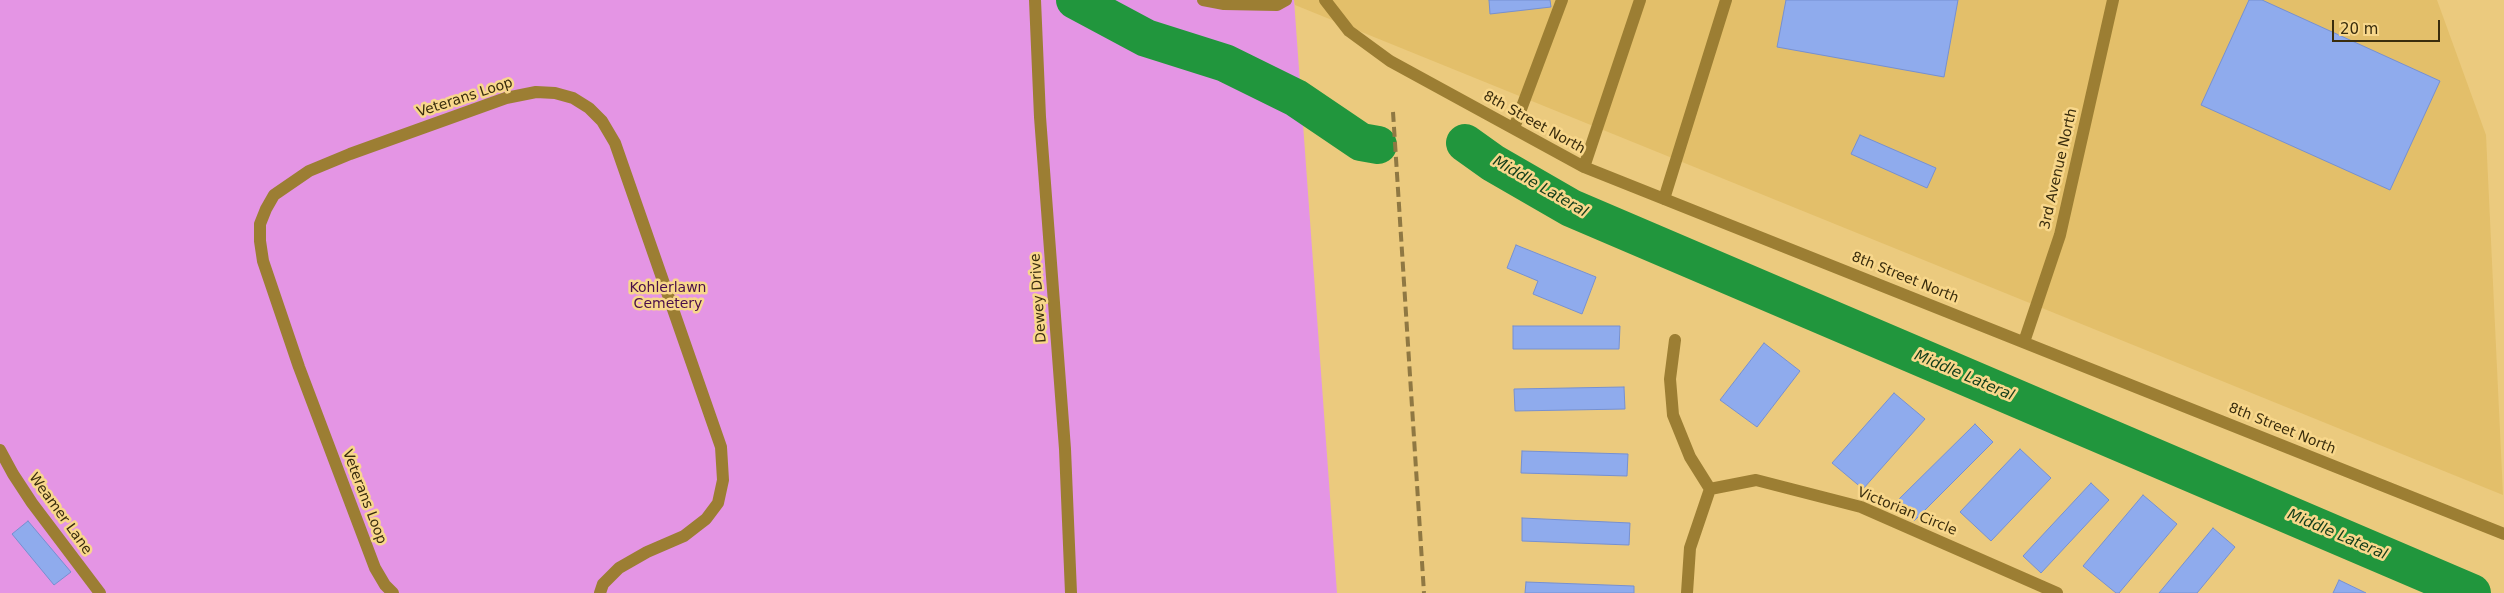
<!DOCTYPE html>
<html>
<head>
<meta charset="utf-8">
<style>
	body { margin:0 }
	#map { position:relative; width:2504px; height:593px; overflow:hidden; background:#ebca7e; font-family:"DejaVu Sans",sans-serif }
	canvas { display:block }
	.scale { position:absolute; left:2332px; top:20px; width:108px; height:22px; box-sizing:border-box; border:2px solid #3a2d0d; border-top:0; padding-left:6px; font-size:15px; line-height:18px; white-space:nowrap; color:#3a2d0d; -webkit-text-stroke:4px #f8d78b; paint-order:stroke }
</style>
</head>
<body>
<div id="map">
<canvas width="2504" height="593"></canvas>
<div class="scale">20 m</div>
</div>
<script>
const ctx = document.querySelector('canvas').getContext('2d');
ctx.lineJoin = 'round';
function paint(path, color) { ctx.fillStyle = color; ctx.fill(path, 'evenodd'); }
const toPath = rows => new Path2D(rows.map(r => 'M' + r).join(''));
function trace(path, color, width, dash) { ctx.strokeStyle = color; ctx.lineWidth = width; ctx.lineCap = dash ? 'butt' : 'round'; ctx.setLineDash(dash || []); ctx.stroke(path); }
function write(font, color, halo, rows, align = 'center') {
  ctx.font = font + ' "DejaVu Sans",sans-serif'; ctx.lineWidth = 5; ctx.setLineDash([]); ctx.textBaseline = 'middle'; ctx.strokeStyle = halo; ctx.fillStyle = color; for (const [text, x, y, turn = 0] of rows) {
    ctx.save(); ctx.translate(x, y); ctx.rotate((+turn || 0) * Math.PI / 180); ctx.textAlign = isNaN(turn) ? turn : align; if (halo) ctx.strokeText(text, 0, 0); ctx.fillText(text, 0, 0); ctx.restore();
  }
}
paint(toPath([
	[1294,0,2437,0,2486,135,2503,495,1295,5]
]), '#e3bf6a');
paint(toPath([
	[0,0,1294,0,1337,593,0,593]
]), '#e495e4');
trace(toPath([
	[1075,0,1146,38,1225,63,1296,98,1361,142,1378,145],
	[1465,143,1493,163,1571,208,2472,593]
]), '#21963d', 38);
const building = toPath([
	[1489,0,1550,0,1551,7,1490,14,1489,0],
	[1786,0,1958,0,1944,77,1777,47,1786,0],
	[2249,0,2262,0,2440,81,2390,190,2201,105,2249,0],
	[1860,135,1936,168,1927,188,1851,154,1860,135],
	[1516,245,1596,277,1582,314,1533,294,1538,281,1507,268,1516,245],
	[1513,326,1620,326,1619,349,1513,349,1513,326],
	[1764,343,1800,371,1757,427,1720,400,1764,343],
	[1624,387,1625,409,1515,411,1514,389,1624,387],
	[1894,393,1925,419,1863,489,1832,463,1894,393],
	[1975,424,1993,442,1914,521,1896,502,1975,424],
	[2020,449,2051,478,1991,541,1960,512,2020,449],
	[1522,451,1628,454,1627,476,1521,473,1522,451],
	[2091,483,2109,500,2041,573,2023,556,2091,483],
	[2143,495,2177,524,2119,593,2116,593,2083,566,2143,495],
	[1522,518,1630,523,1629,545,1522,541,1522,518],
	[28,521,71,572,54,585,12,534,28,521],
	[2213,528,2235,547,2197,593,2159,593,2213,528],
	[2339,580,2366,593,2333,593,2339,580],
	[1526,582,1634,586,1634,593,1525,593,1526,582]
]);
paint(building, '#8fabed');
trace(building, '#7690d1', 1);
trace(toPath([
	[1035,0,1040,117,1065,449,1071,593],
	[1203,0,1224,4,1277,5,1286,0],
	[1325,0,1349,31,1390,61,1584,167,2504,534],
	[1514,128,1562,0],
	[1584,167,1640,0],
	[1664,199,1726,0],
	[1675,340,1670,379,1673,415,1690,457,1710,489],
	[2024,342,2060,235,2113,0],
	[0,450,13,474,32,503,100,593],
	[393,593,385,585,375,568,299,367,263,261,260,241,260,224,266,209,274,195,309,171,350,154,506,98,536,92,555,93,573,98,589,108,602,121,615,143,721,447,723,480,718,503,706,519,684,536,647,552,619,568,603,584,600,593],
	[1687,593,1690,548,1710,489,1756,480,1861,507,2057,593]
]), '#9c7e33', 12);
trace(toPath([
	[1393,112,1424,593]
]), '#8f7843', 4, [10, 5]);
write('14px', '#3a2d0d', '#f8d78b', [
	["Veterans Loop",465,98,-18],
	["8th Street North",1534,123,29],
	["3rd Avenue North",2059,169,-77],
	["8th Street North",1905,278,22],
	["Dewey Drive",1039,298,-94],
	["8th Street North",2282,429,22],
	["Veterans Loop",364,497,69],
	["Victorian Circle",1907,512,22],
	["Weamer Lane",60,514,54]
]);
write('14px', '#490f4a', '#f8d78b', [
	["Kohlerlawn",668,288],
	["Cemetery",668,304]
]);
write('italic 15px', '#113c19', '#f8d78b', [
	["Middle Lateral",1540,187,30],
	["Middle Lateral",1964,376,23],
	["Middle Lateral",2337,535,23]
]);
</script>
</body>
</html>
